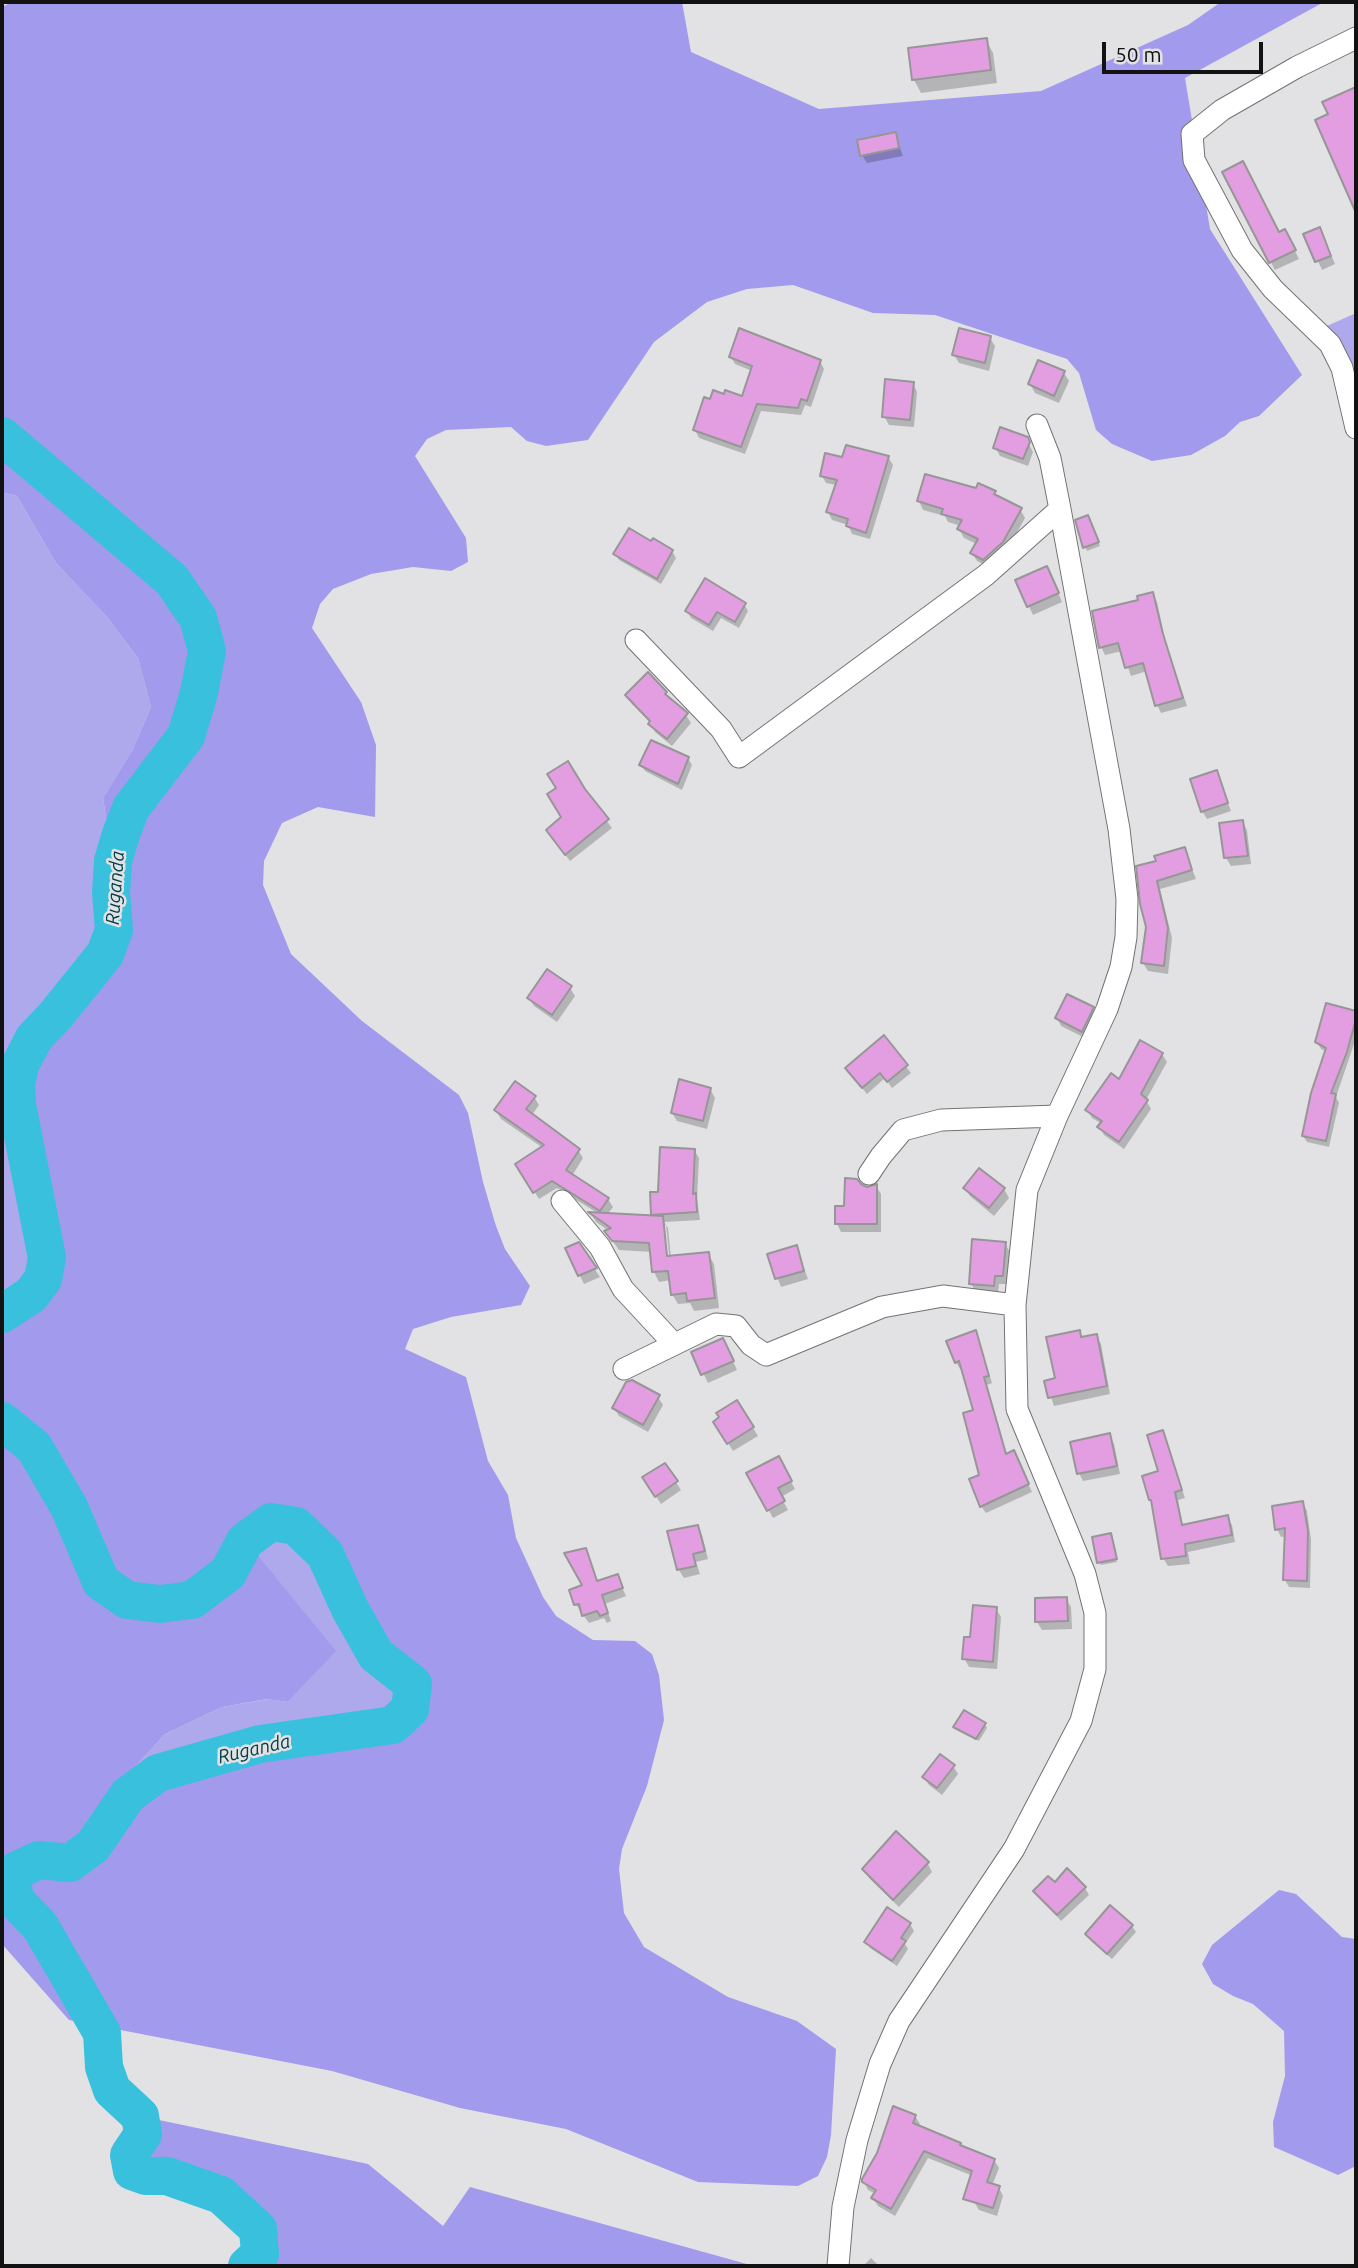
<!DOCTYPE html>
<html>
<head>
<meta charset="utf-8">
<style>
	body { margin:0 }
	#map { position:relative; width:1358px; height:2268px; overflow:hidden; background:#e2e2e4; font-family:Ubuntu,sans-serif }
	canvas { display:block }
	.frame { position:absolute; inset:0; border:4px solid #121212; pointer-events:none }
	.scale { position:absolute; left:1102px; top:42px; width:161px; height:32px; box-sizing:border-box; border:4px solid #121212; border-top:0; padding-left:9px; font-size:21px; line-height:24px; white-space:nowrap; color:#121212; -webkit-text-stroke:5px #e2e2e4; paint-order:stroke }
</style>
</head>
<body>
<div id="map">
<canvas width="1358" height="2268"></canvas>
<div class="frame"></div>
<div class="scale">50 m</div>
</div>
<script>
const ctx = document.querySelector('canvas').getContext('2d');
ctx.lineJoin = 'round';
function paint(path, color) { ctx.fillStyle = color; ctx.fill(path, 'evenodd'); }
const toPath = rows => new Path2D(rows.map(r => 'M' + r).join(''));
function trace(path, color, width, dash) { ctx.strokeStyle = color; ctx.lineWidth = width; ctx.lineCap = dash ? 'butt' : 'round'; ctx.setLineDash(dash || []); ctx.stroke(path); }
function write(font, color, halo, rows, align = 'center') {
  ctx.font = font + ' Ubuntu,sans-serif'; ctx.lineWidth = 5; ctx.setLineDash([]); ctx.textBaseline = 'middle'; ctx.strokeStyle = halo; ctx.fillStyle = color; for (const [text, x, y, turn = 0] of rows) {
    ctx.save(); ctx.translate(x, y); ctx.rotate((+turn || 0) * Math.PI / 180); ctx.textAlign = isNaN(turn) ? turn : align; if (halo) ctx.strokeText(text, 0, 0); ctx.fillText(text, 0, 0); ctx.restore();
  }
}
paint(toPath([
	[1356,313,1356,416,1318,330],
	[2,492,17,496,56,563,107,617,138,658,151,707,133,749,103,798,113,861,111,893,114,930,105,954,55,1016,34,1038,17,1105,47,1258,43,1279,31,1295,2,1296],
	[271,1522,296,1526,325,1554,350,1609,376,1655,412,1684,410,1709,393,1725,260,1744,93,1846,115,1789,165,1734,222,1707,268,1699,288,1702,335,1651,245,1541]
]), '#aea9ec');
paint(toPath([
	[12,2,682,2,691,52,819,109,1041,91,1188,25,1221,2,1324,2,1185,78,1210,229,1302,375,1259,416,1240,422,1225,436,1191,455,1152,461,1112,444,1096,430,1079,373,1067,359,935,315,873,313,793,285,747,289,707,302,654,342,588,440,546,446,527,441,511,427,446,430,427,439,415,456,466,538,468,562,451,571,413,567,371,574,333,589,320,604,312,628,361,702,376,745,375,817,318,807,282,823,264,861,263,885,291,954,362,1021,459,1095,468,1113,483,1182,496,1226,505,1249,530,1286,521,1305,451,1317,413,1329,405,1349,466,1377,488,1461,508,1495,516,1538,543,1597,556,1616,593,1640,635,1641,652,1654,659,1675,664,1720,647,1786,622,1849,619,1869,624,1913,644,1947,728,1997,797,2021,836,2049,831,2135,827,2157,818,2176,798,2186,698,2182,566,2129,460,2108,332,2071,69,2020,2,1944,2,1296,31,1295,43,1279,47,1258,17,1105,16,1084,20,1065,34,1038,55,1016,105,954,114,930,111,893,113,861,103,798,133,749,151,707,138,658,107,617,56,563,17,496,2,492,2,7],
	[271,1522,296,1526,325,1554,350,1609,376,1655,412,1684,410,1709,393,1725,260,1744,158,1773,128,1795,95,1843,115,1789,165,1734,222,1707,267,1699,288,1702,336,1651,246,1541],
	[1279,1890,1296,1894,1342,1937,1356,1939,1356,2166,1338,2175,1274,2147,1273,2122,1285,2076,1284,2031,1253,2004,1233,1996,1213,1984,1202,1964,1212,1945],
	[140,2116,368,2164,443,2226,470,2187,754,2266,247,2266,260,2254,258,2229,221,2195,167,2176,146,2176,132,2171,129,2155,143,2134]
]), '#a29aec');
paint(toPath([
	[986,40,993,53,997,83,921,93,914,80],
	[1356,89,1356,209,1317,121,1330,115,1325,102],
	[895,134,903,156,867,163,862,155],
	[1224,172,1278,234,1289,239,1299,259,1275,270],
	[1306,235,1324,238,1335,264,1322,270],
	[990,338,995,346,989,371,959,363,954,355],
	[731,357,820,361,824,369,811,407,805,405,801,415,761,411,745,454,699,438,695,430,743,398,752,371,735,364],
	[1064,373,1069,381,1059,403,1035,393,1030,384],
	[913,383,917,392,914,427,889,425,884,416],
	[1026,439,1033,452,1028,466,1000,456,995,447],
	[888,457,893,465,870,539,852,534,848,525,832,520,828,512,836,485,826,483,822,476,844,459],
	[977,490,994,492,998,498,1020,509,1025,518,1007,551,989,567,977,561,972,553,977,544,964,538,959,529,961,526,948,522,945,516,923,510,919,501],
	[1089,520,1100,546,1087,551,1077,521],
	[651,544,672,551,676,558,661,584,619,560,615,554],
	[1051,576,1062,602,1033,615,1017,581],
	[1152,594,1157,602,1166,644,1187,706,1161,713,1157,705,1147,671,1131,676,1122,651,1105,655,1101,647,1140,601],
	[744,604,748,611,739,628,721,618,713,631,691,618,687,611],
	[666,693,671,702,686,715,691,723,672,746,655,732,651,723,632,704,627,695],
	[688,758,692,765,682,790,645,771,641,765],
	[1216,772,1231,811,1207,819,1202,811],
	[584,790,612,828,570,861,552,837],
	[1242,822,1247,830,1251,864,1231,866,1226,858,1221,825],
	[1184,849,1196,879,1160,889,1172,938,1168,974,1148,971,1143,963,1158,862],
	[570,988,575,996,557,1022,534,1006,529,998],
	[1328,1005,1356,1013,1356,1038,1336,1097,1339,1103,1329,1147,1307,1142,1303,1136,1327,1052,1321,1049,1317,1042],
	[1092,1008,1097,1016,1087,1039,1061,1026,1057,1018],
	[884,1038,911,1073,892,1088,885,1078,867,1094,851,1075],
	[1162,1054,1167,1062,1146,1100,1151,1109,1124,1149,1104,1135,1100,1128,1102,1124,1092,1118,1087,1110],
	[710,1089,715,1098,707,1129,677,1121,672,1113],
	[534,1097,539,1105,532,1115,578,1150,583,1158,572,1176,608,1199,613,1207,607,1215,654,1217,653,1215,659,1193,694,1150,699,1158,697,1199,700,1220,664,1222,668,1228,671,1258,708,1254,714,1264,719,1308,694,1311,690,1303,678,1304,672,1294,671,1280,659,1282,654,1272,652,1252,619,1250,606,1232,609,1231,596,1222,591,1214,599,1214,557,1188,539,1199,517,1164,543,1148,501,1119,496,1111],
	[662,1225,666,1225,670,1265,667,1265],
	[876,1186,881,1194,881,1232,841,1232,837,1224,845,1208,867,1189],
	[965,1188,1004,1189,1009,1198,994,1216,970,1196],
	[578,1244,600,1277,584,1284,567,1249],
	[1005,1244,1010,1252,1007,1284,999,1284,998,1294,976,1292,971,1284],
	[796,1247,808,1279,781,1287,769,1255],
	[976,1332,992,1383,987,1385,1007,1455,1017,1460,1032,1492,986,1513,981,1506,975,1412,963,1368,960,1369,956,1362],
	[1079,1332,1082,1338,1096,1336,1101,1344,1110,1394,1054,1406,1046,1382,1057,1379],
	[727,1348,737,1370,708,1383,693,1352],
	[658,1397,663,1405,648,1432,619,1416,614,1408],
	[737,1402,758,1436,733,1451,715,1422],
	[1162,1432,1185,1498,1178,1500,1183,1526,1227,1517,1232,1525,1235,1542,1188,1552,1190,1564,1168,1566,1163,1558,1160,1473],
	[1109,1435,1114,1444,1120,1474,1083,1481,1079,1473],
	[778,1458,795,1489,781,1497,788,1510,773,1518,749,1474],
	[665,1465,681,1490,661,1504,649,1486],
	[1302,1503,1307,1511,1311,1540,1310,1588,1289,1587,1285,1580,1286,1536,1281,1537,1277,1529],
	[697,1527,702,1535,708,1559,696,1562,700,1574,684,1578,679,1570,669,1532],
	[1112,1538,1117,1562,1101,1565,1099,1562],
	[585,1550,598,1582,617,1576,626,1596,605,1604,611,1621,607,1623,604,1618,589,1623,576,1605,571,1591,585,1586],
	[1066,1599,1071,1607,1072,1629,1042,1630,1037,1622],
	[996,1609,1001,1617,997,1669,969,1667,964,1658,972,1639],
	[985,1724,987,1728,979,1741,957,1730,955,1727],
	[953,1766,958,1774,942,1795,929,1785,924,1777],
	[896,1833,928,1864,932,1872,899,1907,869,1878,864,1869],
	[1055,1884,1085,1888,1089,1895,1061,1921,1035,1891],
	[910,1924,914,1931,905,1944,908,1949,897,1966,870,1948,866,1942],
	[1132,1926,1136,1932,1112,1959,1090,1940,1087,1934],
	[915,2116,920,2124,918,2127,959,2144,962,2148,994,2160,999,2168,992,2186,999,2188,1003,2196,997,2216,979,2210,974,2202,973,2176,928,2158,895,2216,878,2206,873,2198,876,2194,868,2190,864,2182],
	[871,2258,879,2266,863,2266]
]), '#0003');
trace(toPath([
	[2,436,172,580,198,618,207,651,199,693,186,736,131,808,121,834,113,861,111,893,114,930,105,954,55,1016,34,1038,20,1065,16,1084,17,1105,47,1258,43,1279,31,1295,2,1314],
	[2,1421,34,1447,69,1507,101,1582,127,1600,160,1604,192,1600,228,1573,245,1541,271,1522,296,1526,325,1554,350,1609,376,1655,413,1684,410,1709,393,1725,260,1744,158,1773,128,1795,93,1846,70,1863,39,1860,11,1873,15,1900,40,1926,102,2033,104,2067,112,2090,140,2116,143,2134,129,2155,132,2171,146,2176,167,2176,221,2195,258,2229,260,2254,247,2266]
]), '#39c0dc', 38);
const building = toPath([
	[987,38,991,70,912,80,908,48,987,38],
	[1356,87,1356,213,1315,120,1328,114,1322,102,1356,87],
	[896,132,899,148,860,156,857,140,896,132],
	[1243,161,1279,232,1285,229,1296,250,1269,263,1222,172,1243,161],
	[1320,227,1331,256,1315,262,1303,234,1320,227],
	[739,328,821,360,807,401,801,399,798,408,757,404,741,447,693,430,704,397,710,399,713,390,724,394,725,390,742,396,752,366,729,357,739,328],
	[959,328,991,336,985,363,952,355,959,328],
	[1038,360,1065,371,1054,396,1028,384,1038,360],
	[885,379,914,382,910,420,882,417,885,379],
	[1000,427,1028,437,1030,442,1023,459,993,448,1000,427],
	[846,445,889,456,866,533,846,526,848,519,826,512,837,480,820,476,825,453,842,457,846,445],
	[925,474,976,488,978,483,996,491,994,494,1022,508,1003,542,983,560,970,553,978,539,957,529,962,520,941,514,943,509,917,501,925,474],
	[1088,515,1099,542,1083,548,1075,520,1088,515],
	[629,528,651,541,653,538,673,550,657,579,613,554,629,528],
	[1047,566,1059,593,1027,607,1015,580,1047,566],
	[705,578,746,603,735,622,717,612,709,625,685,611,705,578],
	[1153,592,1163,634,1183,698,1155,706,1143,663,1125,668,1118,643,1099,648,1092,611,1138,600,1137,596,1153,592],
	[648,672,667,692,665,694,688,713,667,739,648,724,650,721,625,695,648,672],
	[651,740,689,757,678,784,639,765,651,740],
	[568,761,585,789,609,819,565,855,546,830,561,817,547,794,556,788,547,774,568,761],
	[1217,770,1228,803,1201,812,1190,779,1217,770],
	[1243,820,1248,856,1224,858,1219,823,1243,820],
	[1185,847,1192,870,1157,881,1168,928,1164,966,1141,963,1146,927,1140,904,1136,866,1156,861,1154,856,1185,847],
	[547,969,572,986,552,1015,527,998,547,969],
	[1067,994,1094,1007,1082,1032,1055,1018,1067,994],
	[1326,1003,1356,1011,1356,1019,1347,1052,1331,1093,1336,1094,1326,1141,1302,1136,1311,1093,1326,1048,1315,1042,1326,1003],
	[884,1035,908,1065,887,1082,880,1073,862,1088,845,1068,884,1035],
	[1140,1040,1163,1053,1141,1094,1148,1100,1119,1142,1097,1127,1102,1121,1085,1110,1111,1073,1119,1079,1140,1040],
	[679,1079,711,1088,703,1121,671,1113,679,1079],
	[515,1081,536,1096,526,1109,580,1149,566,1170,609,1198,600,1211,552,1181,533,1193,515,1164,544,1145,494,1110,515,1081],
	[660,1147,695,1149,693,1194,696,1193,697,1212,651,1215,650,1192,658,1192,660,1147],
	[979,1168,1005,1188,989,1208,963,1188,979,1168],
	[845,1178,857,1179,861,1184,867,1187,877,1184,877,1224,835,1224,835,1206,844,1206,845,1178],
	[588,1212,663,1216,667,1256,709,1252,715,1298,687,1301,686,1293,671,1295,668,1271,652,1272,649,1243,612,1241,604,1231,611,1228,588,1212],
	[972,1239,1006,1242,1003,1276,995,1276,994,1286,969,1284,972,1239],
	[579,1242,597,1268,578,1276,565,1248,579,1242],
	[797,1245,804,1271,775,1279,767,1254,797,1245],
	[976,1330,989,1376,984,1377,1006,1454,1014,1450,1029,1484,980,1507,969,1479,979,1475,963,1413,973,1410,959,1361,955,1363,946,1341,976,1330],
	[1080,1330,1081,1337,1097,1334,1107,1386,1048,1398,1044,1381,1055,1378,1046,1337,1080,1330],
	[723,1338,734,1361,701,1375,691,1352,723,1338],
	[632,1380,660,1395,643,1425,612,1408,626,1382,632,1380],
	[737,1400,754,1427,727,1444,713,1422,719,1417,716,1413,737,1400],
	[1163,1430,1182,1490,1175,1492,1182,1525,1228,1515,1232,1535,1185,1544,1186,1556,1161,1559,1151,1500,1149,1500,1142,1476,1158,1471,1147,1435,1163,1430],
	[1110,1433,1117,1466,1077,1474,1070,1442,1110,1433],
	[779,1456,792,1481,778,1488,785,1501,767,1511,746,1473,779,1456],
	[665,1463,678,1481,655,1497,642,1477,665,1463],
	[1303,1501,1308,1531,1307,1581,1283,1580,1285,1528,1275,1530,1272,1506,1303,1501],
	[698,1525,705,1551,693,1554,696,1566,677,1570,667,1531,698,1525],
	[1111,1533,1117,1559,1097,1563,1092,1537,1111,1533],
	[586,1548,597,1581,618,1574,623,1588,602,1595,608,1613,600,1616,597,1611,582,1616,579,1604,574,1605,569,1590,582,1585,564,1553,586,1548],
	[1067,1597,1068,1621,1035,1622,1035,1598,1067,1597],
	[973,1605,997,1607,993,1662,962,1659,964,1637,970,1637,973,1605],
	[964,1710,986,1723,976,1739,953,1727,964,1710],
	[940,1754,955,1765,937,1788,922,1777,940,1754],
	[896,1831,929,1862,893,1900,862,1869,896,1831],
	[1067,1868,1086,1887,1057,1915,1033,1891,1048,1876,1055,1882,1067,1868],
	[1110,1905,1133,1925,1107,1954,1085,1934,1110,1905],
	[887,1907,911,1923,901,1938,906,1941,892,1961,864,1942,887,1907],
	[893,2106,916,2115,913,2123,961,2143,960,2145,995,2159,987,2182,1000,2186,993,2208,963,2199,972,2171,924,2151,891,2209,871,2198,876,2190,862,2182,862,2179,877,2153,893,2106]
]);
paint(building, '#e39ee1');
trace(building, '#979697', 2);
const minor = toPath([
	[1356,38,1297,67,1222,110,1192,134,1194,160,1242,250,1273,289,1330,344,1342,368,1356,428],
	[636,640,721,729,739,757,986,575,1060,509],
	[869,1174,881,1156,903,1130,941,1120,1057,1116],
	[562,1201,600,1247,623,1289,674,1344],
	[624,1369,716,1324,736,1326,751,1345,766,1355,882,1307,943,1296,1015,1305],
	[838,2266,843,2207,857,2140,880,2064,899,2021,1014,1849,1081,1721,1095,1669,1095,1613,1085,1574,1017,1409,1015,1305,1027,1190,1057,1116,1107,1009,1121,967,1126,937,1127,899,1119,829,1060,509,1050,458,1037,425]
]);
trace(minor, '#737374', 23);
trace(minor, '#fff', 21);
write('italic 19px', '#02404b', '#e2e2e4', [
	["Ruganda",115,888,-86],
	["Ruganda",254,1749,-13]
]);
</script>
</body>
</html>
